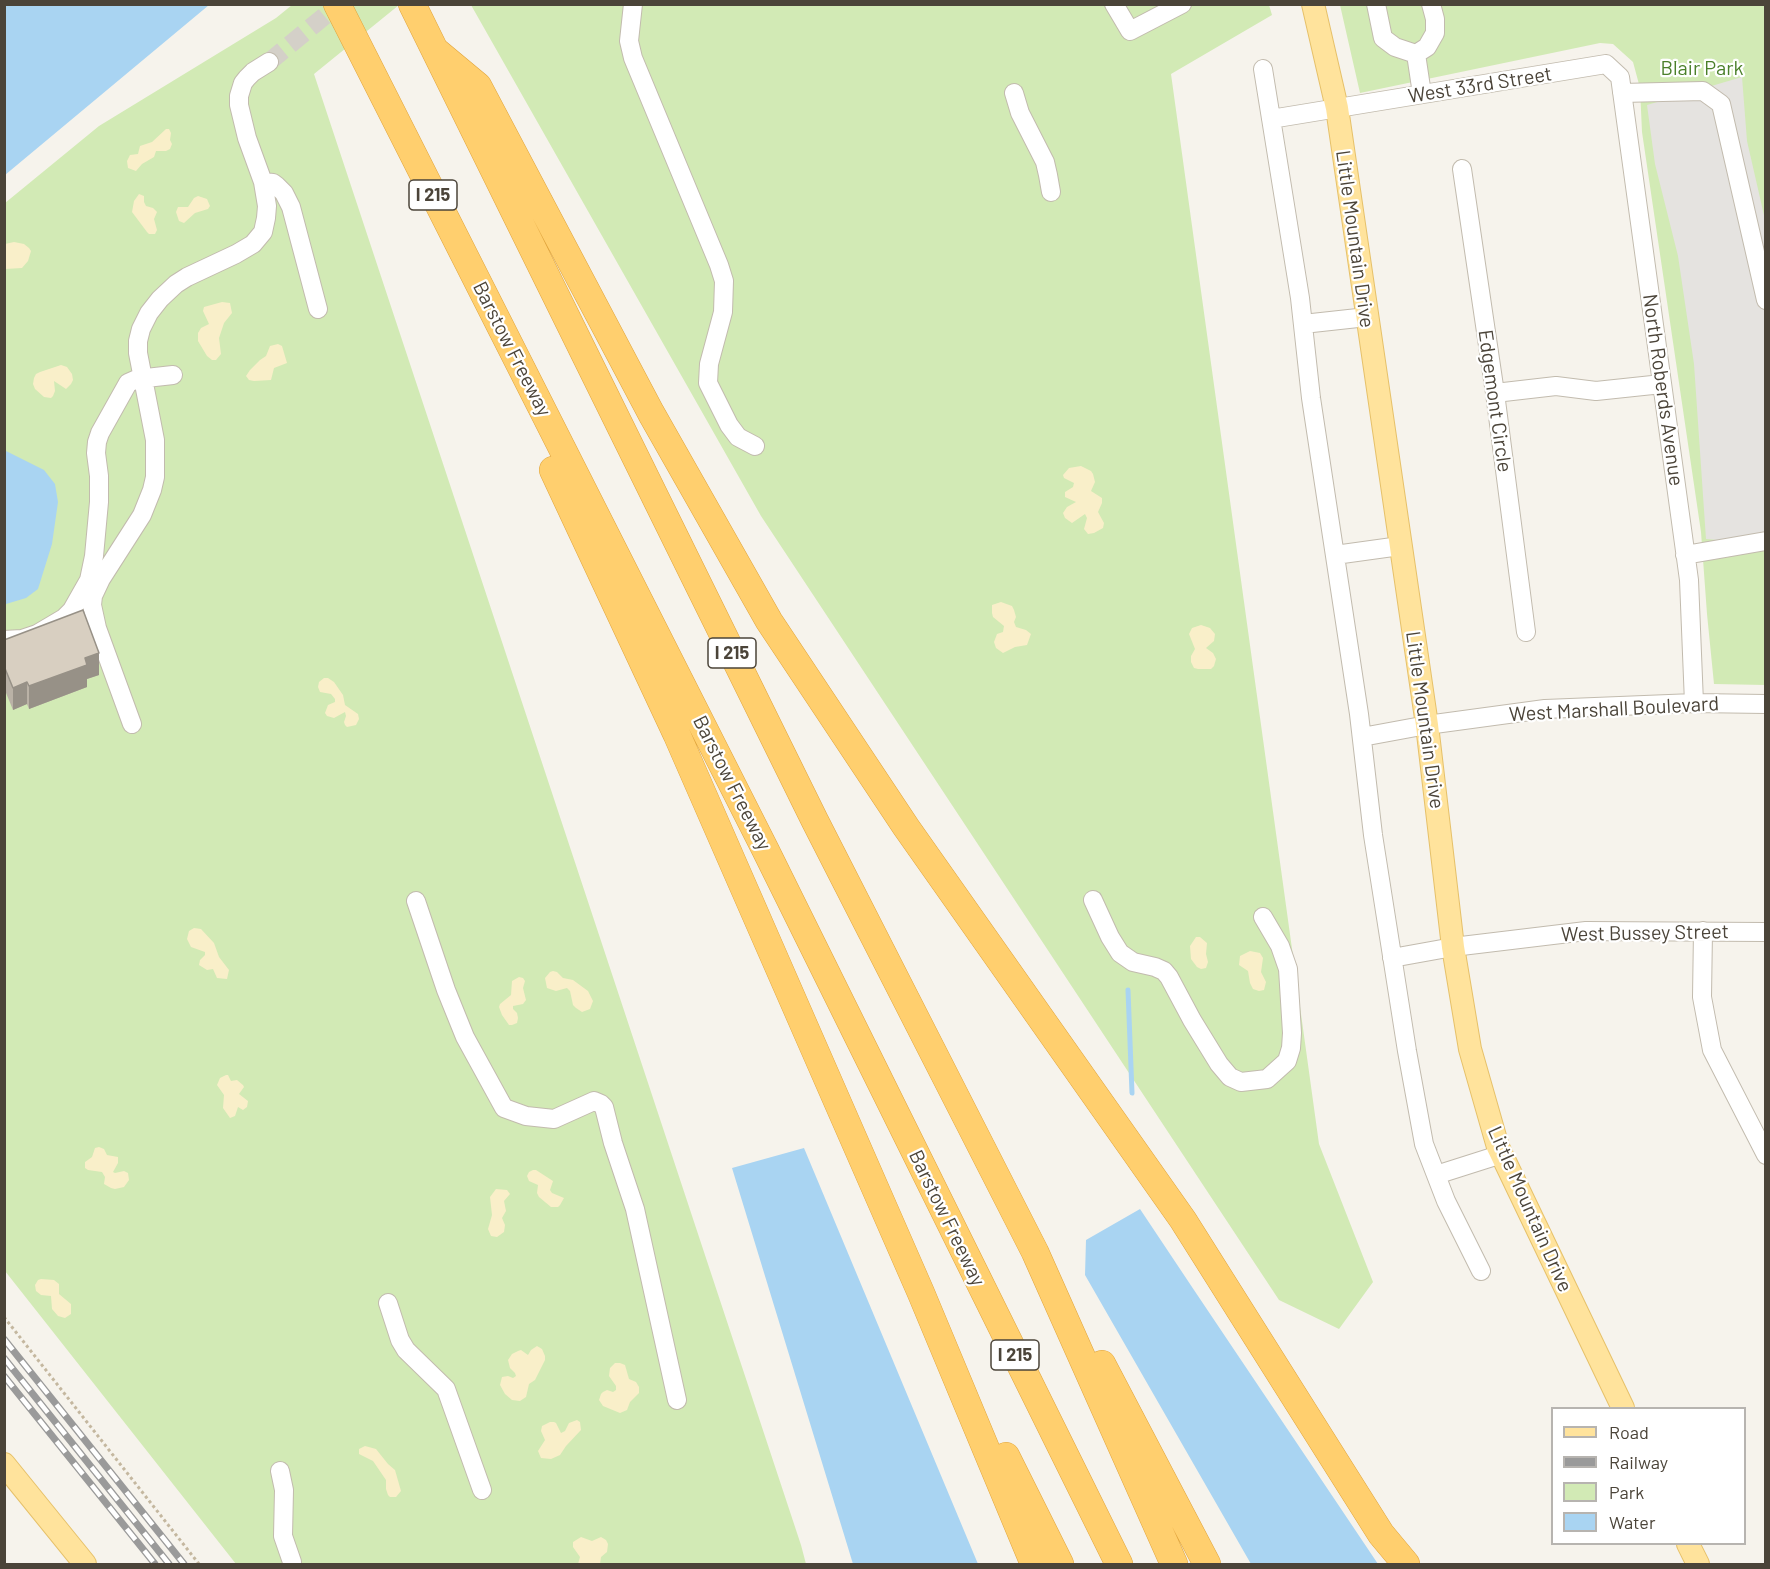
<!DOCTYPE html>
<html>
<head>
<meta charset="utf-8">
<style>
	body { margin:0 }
	#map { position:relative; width:1770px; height:1569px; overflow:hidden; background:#f6f3ec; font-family:Barlow,sans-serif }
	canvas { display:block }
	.frame { position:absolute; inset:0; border:6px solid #4b4439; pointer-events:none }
	.legend { position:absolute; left:1551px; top:1407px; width:195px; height:138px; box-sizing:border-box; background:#fff; border:2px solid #b7b4b0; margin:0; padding:8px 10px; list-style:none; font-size:18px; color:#4b4439 }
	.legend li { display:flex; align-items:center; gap:12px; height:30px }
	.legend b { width:30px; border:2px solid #b7b4b0 }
</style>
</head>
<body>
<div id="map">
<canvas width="1770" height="1569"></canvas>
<div class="frame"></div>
<ul class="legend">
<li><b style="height:8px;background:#ffe39c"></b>Road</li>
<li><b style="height:8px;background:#9a9a9a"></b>Railway</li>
<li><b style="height:16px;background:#d2eab5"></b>Park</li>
<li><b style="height:16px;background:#a9d4f2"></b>Water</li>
</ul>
</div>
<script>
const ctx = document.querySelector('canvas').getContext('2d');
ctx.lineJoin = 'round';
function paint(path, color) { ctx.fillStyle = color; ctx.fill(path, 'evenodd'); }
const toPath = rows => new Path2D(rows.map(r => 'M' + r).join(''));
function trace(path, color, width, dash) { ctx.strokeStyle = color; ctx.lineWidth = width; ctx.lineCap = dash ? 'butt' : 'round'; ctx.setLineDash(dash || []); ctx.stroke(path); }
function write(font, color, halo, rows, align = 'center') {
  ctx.font = font + ' Barlow,sans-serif'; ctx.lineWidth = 4.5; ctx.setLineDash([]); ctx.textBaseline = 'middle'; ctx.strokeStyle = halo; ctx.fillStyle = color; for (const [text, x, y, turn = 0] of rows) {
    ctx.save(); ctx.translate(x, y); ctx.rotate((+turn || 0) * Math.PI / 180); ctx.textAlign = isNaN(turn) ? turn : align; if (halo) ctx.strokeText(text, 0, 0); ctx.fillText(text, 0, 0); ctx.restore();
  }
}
paint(toPath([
	[292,5,399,5,314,74,801,1545,806,1564,236,1564,5,1271,5,203,99,126,276,18],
	[471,5,1269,5,1272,15,1171,74,1319,1144,1373,1282,1339,1329,1279,1300,761,516],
	[1340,5,1765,5,1765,685,1714,684,1707,614,1701,532,1642,132,1640,88,1633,62,1613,44,1600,43,1360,93]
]), '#d2eab5');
paint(toPath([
	[166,129,169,129,171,133,170,140,172,144,170,149,166,151,156,151,154,157,142,164,136,171,128,168,127,161,130,155,138,154,140,146,152,142],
	[139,194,144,196,144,202,146,206,153,208,157,212,154,219,157,230,155,234,149,234,147,232,132,212,134,201],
	[198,196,207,199,210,206,208,209,195,213,184,223,179,221,176,212,178,207,188,207,194,198],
	[14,242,24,244,29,248,31,251,28,261,22,268,5,269,5,244],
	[222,302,230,303,232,313,224,323,219,338,221,354,216,360,212,360,207,356,198,341,198,333,201,328,209,324,203,311,204,307],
	[278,344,282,346,287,363,274,368,271,380,254,381,249,380,246,376,250,370,260,360,266,356,270,346],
	[61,365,67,367,72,374,73,380,71,384,66,389,54,381,55,391,53,396,51,398,44,397,35,389,33,384,34,378,36,374,40,372],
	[1081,466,1091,471,1093,474,1095,482,1091,491,1102,498,1102,503,1098,512,1104,523,1103,528,1094,533,1088,534,1084,529,1087,518,1085,514,1072,523,1065,518,1063,513,1067,507,1076,502,1065,497,1065,492,1073,487,1074,483,1064,478,1063,475,1069,468],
	[1001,602,1012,606,1014,610,1016,617,1014,622,1016,627,1026,630,1031,634,1027,645,1015,647,1003,653,996,648,994,642,997,634,1003,632,1004,626,993,617,992,613,992,605],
	[1201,625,1210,628,1215,634,1214,641,1206,648,1213,653,1216,659,1214,666,1211,669,1198,669,1194,668,1191,662,1191,656,1195,649,1189,634,1192,628],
	[324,678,328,678,334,682,343,695,345,705,358,714,359,719,356,725,347,727,345,725,344,722,346,716,345,712,334,718,327,716,325,713,328,705,335,702,335,699,331,694,320,692,318,687,319,682],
	[194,928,201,929,214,943,219,957,229,970,227,979,217,978,213,969,207,970,199,965,200,960,205,955,205,952,191,947,187,939,189,931],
	[1196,937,1200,937,1207,943,1206,954,1208,962,1206,968,1201,969,1197,967,1191,959,1190,946],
	[1250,951,1260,953,1263,958,1261,972,1266,982,1264,990,1259,991,1253,989,1250,983,1248,971,1239,965,1240,956],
	[553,971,557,972,563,978,573,980,588,991,593,1001,590,1009,582,1012,576,1008,573,1005,570,991,567,988,556,991,547,988,545,978,550,972],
	[519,977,523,978,525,981,523,988,526,1000,523,1004,513,1006,513,1009,517,1013,518,1018,517,1023,512,1025,509,1025,502,1015,499,1007,500,1004,511,995,512,981],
	[226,1075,228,1075,231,1081,237,1080,243,1085,244,1087,239,1094,248,1101,247,1107,243,1110,238,1107,235,1116,230,1118,223,1108,224,1095,217,1085,220,1078],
	[99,1147,104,1149,107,1155,118,1157,118,1163,113,1172,115,1173,124,1171,128,1173,129,1180,124,1187,115,1189,111,1188,104,1184,105,1177,102,1172,88,1170,85,1168,85,1162,92,1157,95,1148],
	[533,1170,536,1170,553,1181,550,1190,552,1193,564,1198,560,1205,558,1207,551,1207,539,1197,537,1193,538,1185,529,1181,527,1176,529,1172],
	[496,1189,507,1190,510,1194,504,1201,506,1211,502,1218,505,1225,504,1232,497,1237,491,1236,488,1229,492,1215,490,1197],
	[41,1279,54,1280,59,1284,59,1294,71,1304,71,1314,65,1318,58,1316,52,1309,51,1296,41,1295,36,1291,35,1285,38,1280],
	[537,1346,542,1349,545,1356,545,1360,535,1380,529,1384,526,1397,520,1401,512,1400,505,1394,500,1385,502,1377,508,1376,513,1378,516,1376,515,1373,510,1368,508,1360,512,1354,518,1351,521,1350,528,1355,531,1350],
	[615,1363,620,1363,625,1365,629,1379,636,1382,639,1387,639,1393,630,1402,627,1410,620,1413,603,1406,599,1400,601,1394,603,1392,607,1390,613,1392,616,1390,616,1386,609,1376,610,1368],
	[577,1420,580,1422,581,1430,566,1446,560,1455,551,1459,541,1458,538,1451,545,1440,541,1431,542,1426,550,1422,554,1422,556,1423,561,1433,565,1431,569,1423],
	[365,1446,376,1449,388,1464,395,1470,401,1491,396,1497,390,1497,388,1495,386,1489,386,1480,373,1461,359,1454,359,1449],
	[581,1537,592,1541,601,1537,606,1540,608,1544,607,1552,601,1557,600,1564,578,1564,580,1557,573,1547,573,1542]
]), '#f9efc9');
paint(toPath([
	[1742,77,1747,141,1766,224,1765,544,1706,539,1694,364,1678,256,1655,164,1647,105]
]), '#e5e3e0');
paint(toPath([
	[5,4,209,4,209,5,5,175],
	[4,450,44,470,55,484,58,502,52,544,38,589,26,598,6,604,4,604],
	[804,1148,978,1564,853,1564,732,1168],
	[1140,1209,1194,1290,1378,1564,1251,1564,1085,1275,1086,1240]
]), '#a9d4f2');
trace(toPath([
	[1128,990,1132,1093]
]), '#a9d4f2', 5);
trace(toPath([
	[269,62,339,4]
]), '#d4d0c8', 18, [18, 9]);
const minor = toPath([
	[633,4,629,41,633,58,719,265,724,281,723,312,709,364,708,383,729,425,738,437,755,446],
	[1114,4,1130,31,1182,4],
	[1376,4,1383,38,1395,47,1416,54],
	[1416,54,1427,47,1435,33,1435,19,1431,4],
	[1416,54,1422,94],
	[1263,69,1300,298,1311,398,1359,714,1373,835,1407,1051,1424,1144,1446,1201,1481,1271],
	[1014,93,1020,113,1045,162,1048,175,1051,192],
	[1622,93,1703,91,1721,104,1766,300],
	[1271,119,1606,64,1620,77,1689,580,1694,703],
	[1462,169,1495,393,1526,632],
	[263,182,273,183,277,186,284,193,291,207,318,309],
	[1303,324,1367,317],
	[1495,393,1556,386,1596,391,1662,384],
	[1335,555,1400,546],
	[1685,555,1766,541],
	[4,640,22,639,37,634,64,618,72,610,89,580,94,556,99,502,99,476,96,453,97,442,100,433,128,383,137,379,173,375],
	[132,724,97,628,92,605,93,596,101,579,142,515,152,490,155,477,155,440,138,353,138,341,141,329,149,313,160,299,176,284,187,277,236,254,253,244,263,232,266,218,267,206,263,182,247,138,239,105,239,96,243,83,247,78,253,72,269,62],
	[1362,737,1427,725,1545,709,1694,703,1766,704],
	[1093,900,1110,937,1120,953,1133,962,1155,967,1164,971,1169,977,1192,1020,1219,1064,1230,1077,1241,1082,1267,1079,1287,1061,1291,1048,1292,1033,1288,969,1280,946,1263,917],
	[416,901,446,990,465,1037,504,1108,526,1116,554,1119,594,1101,601,1104,604,1107,613,1143,635,1209,677,1400],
	[1703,931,1702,997,1712,1050,1766,1155],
	[1392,958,1453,947,1586,931,1766,932],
	[1436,1175,1502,1154],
	[388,1303,400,1340,406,1350,446,1389,482,1490],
	[280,1471,284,1490,283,1536,292,1562]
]);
const major = toPath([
	[1313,4,1337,108,1427,725,1453,947,1470,1049,1498,1147,1623,1408],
	[4,1464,85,1564],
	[1688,1544,1698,1564]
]);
const highway = toPath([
	[337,4,765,849,1119,1564],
	[412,4,815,821,1035,1252,1174,1564],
	[436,51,478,86,651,413,769,621,906,827,1183,1220,1381,1534,1406,1564],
	[553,470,677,735,921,1293,1034,1564],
	[1102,1364,1207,1564],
	[1006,1456,1060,1564]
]);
trace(minor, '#c2bbae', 20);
trace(major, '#e6c16a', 24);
trace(highway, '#e0a43c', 28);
trace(toPath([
	[4,1317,199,1564]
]), '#c4b79f', 3, [3, 3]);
trace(minor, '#fff', 18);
trace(major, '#ffe39c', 22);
trace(highway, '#ffcf6e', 27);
const rail = toPath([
	[4,1339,184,1564],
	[4,1358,169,1564],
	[4,1376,155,1564]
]);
trace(rail, '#9a9a9a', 7);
trace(rail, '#fff', 4.5, [14]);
paint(toPath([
	[4,640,99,675,87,679,87,687,29,709,27,704,13,710,4,688]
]), '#bab2a6');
paint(toPath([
	[99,653,99,675,87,679,87,687,29,709,29,686,85,658],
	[27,682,27,704,13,710,13,688]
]), '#979187');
const building = toPath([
	[83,610,99,653,85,658,87,665,29,686,27,682,13,688,4,666,4,640,83,610]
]);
paint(building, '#d8cfc1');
trace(building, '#979187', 1.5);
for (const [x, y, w] of [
	[433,195,48],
	[732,653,48],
	[1015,1355,48]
]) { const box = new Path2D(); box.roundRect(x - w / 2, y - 15, w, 30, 4.5); ctx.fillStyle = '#fff'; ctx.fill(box); trace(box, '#4b4439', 1.5); }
write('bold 18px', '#4b4439', null, [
	["I 215",433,195],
	["I 215",732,653],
	["I 215",1015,1355]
]);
write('20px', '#4a7f2a', '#fff', [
	["Blair Park",1702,68]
]);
write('20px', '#4b4439', '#fff', [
	["West 33rd Street",1480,85,-9],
	["Little Mountain Drive",1355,239,82],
	["Barstow Freeway",512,349,63],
	["North Roberds Avenue",1663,390,82],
	["Edgemont Circle",1495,401,82],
	["West Marshall Boulevard",1614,709,-3],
	["Little Mountain Drive",1425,720,82],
	["Barstow Freeway",732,783,63],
	["West Bussey Street",1645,933,-1],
	["Little Mountain Drive",1530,1209,66],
	["Barstow Freeway",947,1218,64]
]);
</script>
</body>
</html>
